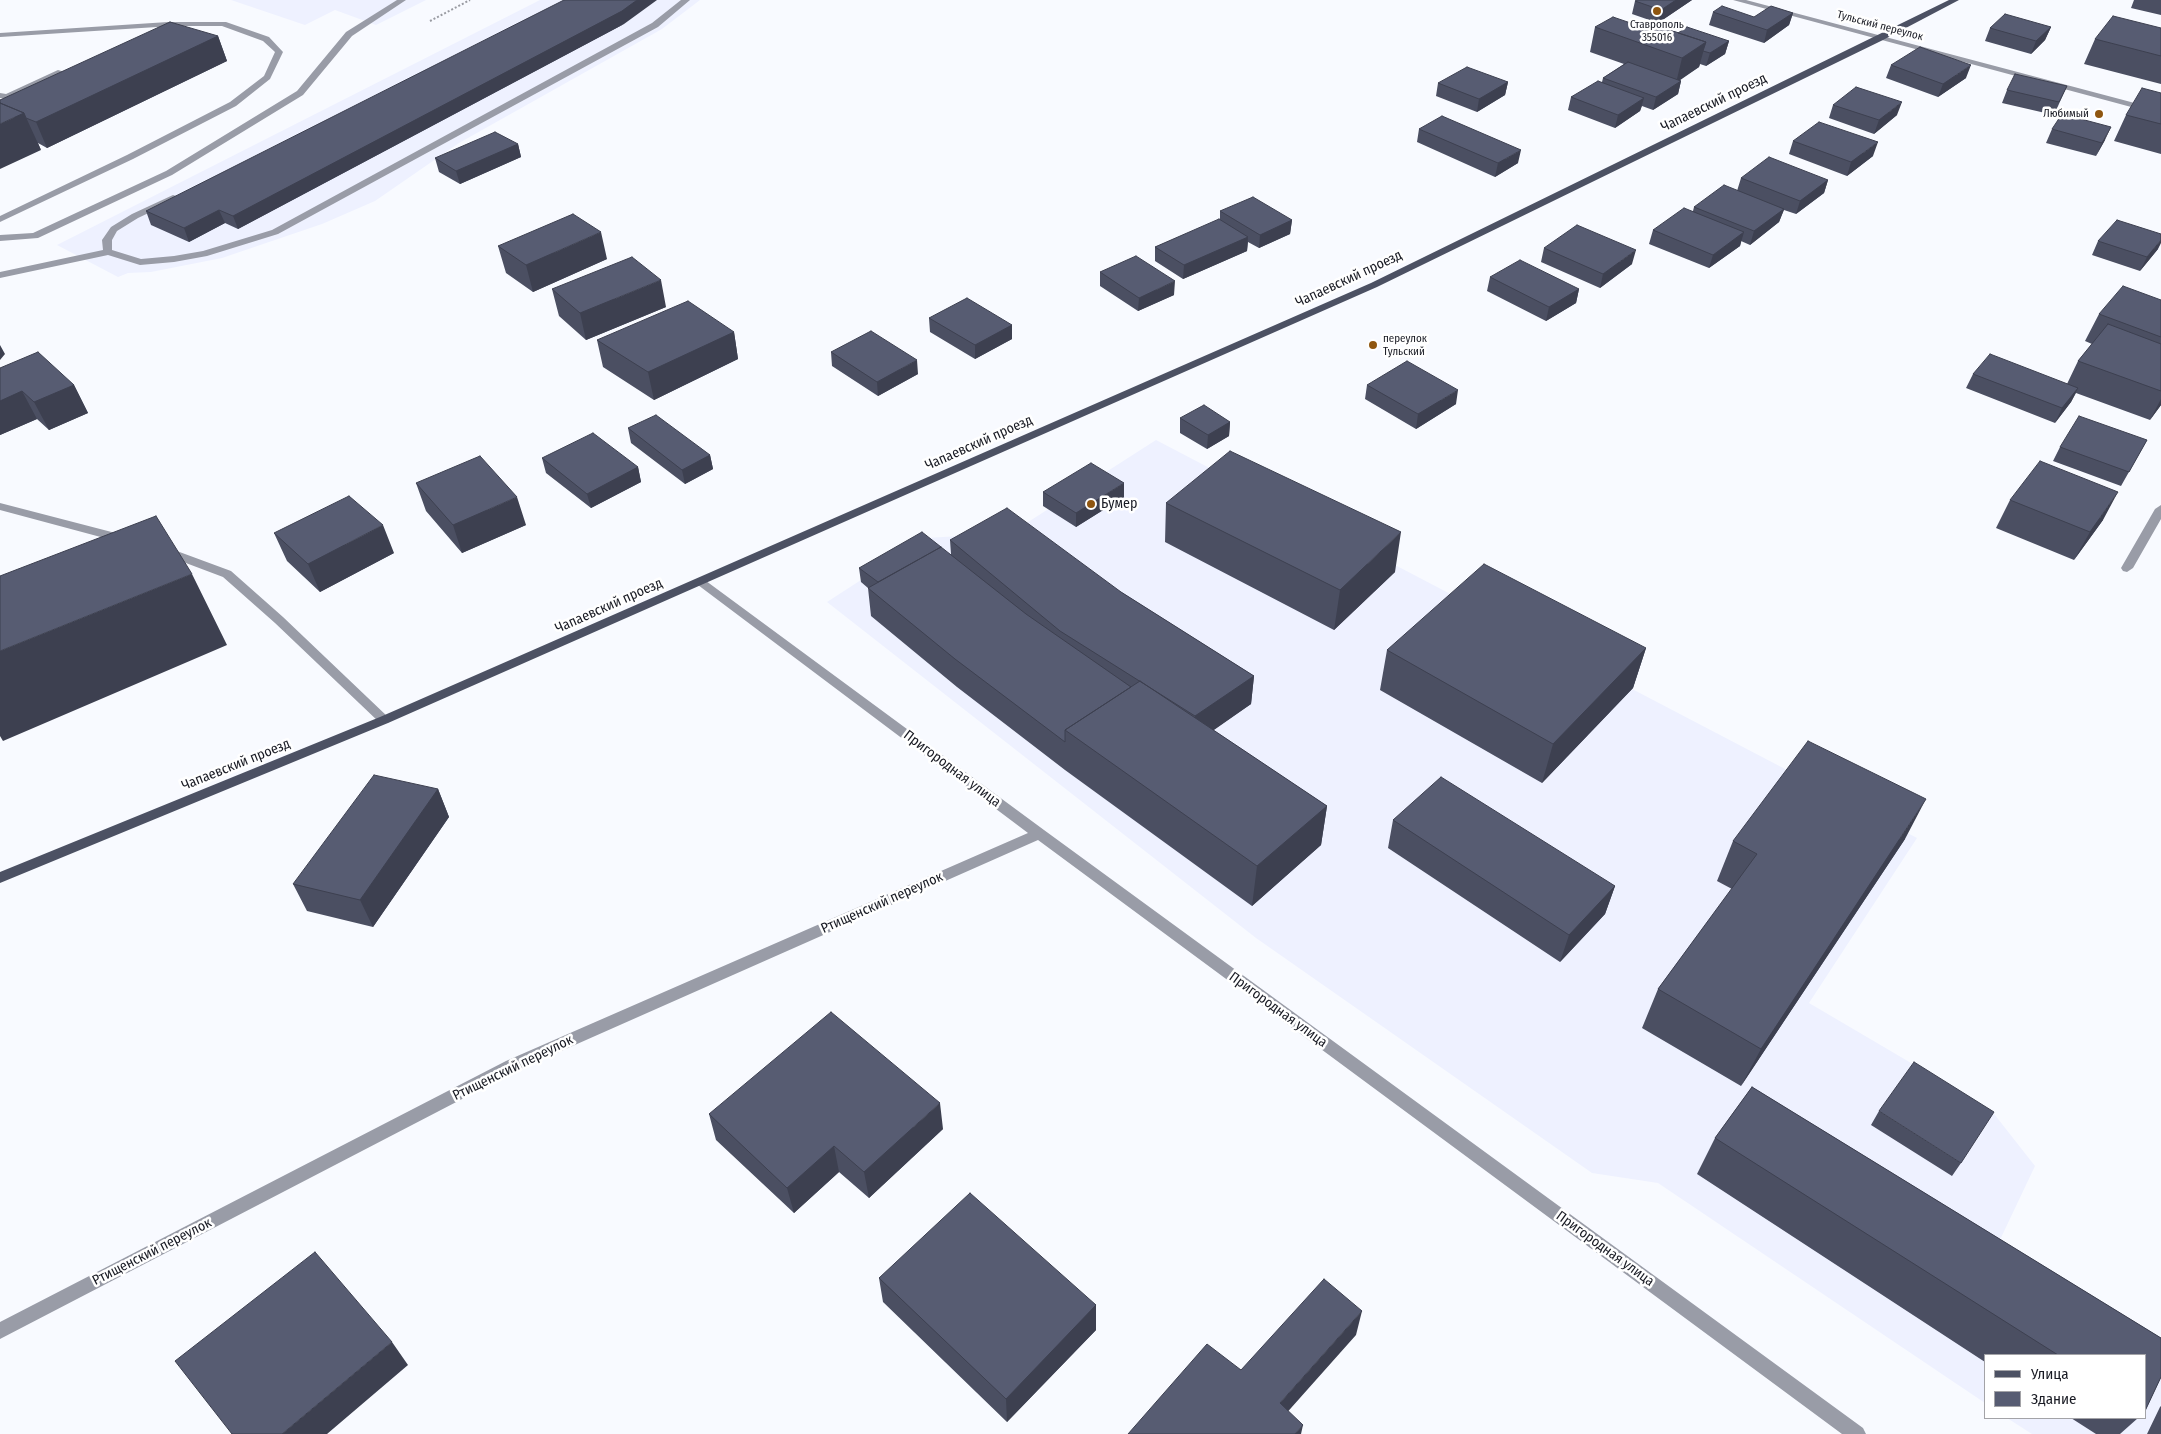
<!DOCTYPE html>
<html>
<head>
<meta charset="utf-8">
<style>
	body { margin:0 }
	#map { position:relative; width:2161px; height:1434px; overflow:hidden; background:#f8faff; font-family:"Fira Sans Condensed",sans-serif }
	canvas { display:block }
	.legend { position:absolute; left:1984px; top:1354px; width:162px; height:65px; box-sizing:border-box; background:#fff; border:1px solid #a3a3a7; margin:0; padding:6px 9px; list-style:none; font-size:15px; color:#181a23 }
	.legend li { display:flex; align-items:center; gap:10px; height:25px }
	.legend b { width:25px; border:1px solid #a3a3a7 }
</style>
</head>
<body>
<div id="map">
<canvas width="2161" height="1434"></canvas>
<ul class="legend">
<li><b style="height:6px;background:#4c5163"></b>Улица</li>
<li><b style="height:14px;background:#575c72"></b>Здание</li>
</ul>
</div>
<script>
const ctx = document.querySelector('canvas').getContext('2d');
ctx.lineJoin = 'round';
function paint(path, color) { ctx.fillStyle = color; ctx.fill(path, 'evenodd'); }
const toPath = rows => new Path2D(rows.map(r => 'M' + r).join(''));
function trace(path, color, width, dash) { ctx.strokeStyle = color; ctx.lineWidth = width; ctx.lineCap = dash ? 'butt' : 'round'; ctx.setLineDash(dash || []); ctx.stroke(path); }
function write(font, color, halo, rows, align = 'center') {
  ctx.font = font + ' "Fira Sans Condensed",sans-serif'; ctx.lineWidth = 5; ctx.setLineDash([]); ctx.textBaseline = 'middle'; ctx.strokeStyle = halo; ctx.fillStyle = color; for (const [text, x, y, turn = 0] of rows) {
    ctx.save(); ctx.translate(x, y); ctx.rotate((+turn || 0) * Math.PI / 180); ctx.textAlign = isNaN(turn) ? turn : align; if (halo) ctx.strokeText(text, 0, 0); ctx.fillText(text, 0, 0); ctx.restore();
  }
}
paint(toPath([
	[231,0,426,0,376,25,335,10,305,25],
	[540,0,700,0,662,29,459,143,375,201,322,224,222,258,151,272,128,273,118,277,57,245],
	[1156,440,1917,838,1809,1003,1991,1110,2035,1166,1989,1263,1985,1403,1658,1183,1592,1173,1256,938,827,602,926,538,1011,533],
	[2145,1367,2161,1378,2161,1434,2032,1434,2007,1418,2145,1418]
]), '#eef1ff');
trace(toPath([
	[430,21,470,0]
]), '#999ba2', 2, [2, 2]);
paint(toPath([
	[397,0,406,0,352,36,303,95,172,175,38,238,0,241,0,235,33,233,166,171,297,91,346,32,397,0],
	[681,0,690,0,658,27,278,234,207,256,174,262,140,265,108,255,0,278,0,272,103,250,102,240,111,227,132,214,173,195,176,196,176,200,138,218,117,231,112,240,112,250,141,259,174,256,203,251,272,230,652,23,681,0],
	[1733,0,1746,0,2161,110,2161,115,1733,0],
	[168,22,226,22,269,37,283,52,270,79,236,106,133,159,0,222,0,216,127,155,230,102,264,76,275,52,263,41,222,26,169,26,161,29,157,27,0,37,0,33,168,22],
	[58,70,65,72,9,99,0,98,0,93,6,94,58,70],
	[0,503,127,536,129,539,123,543,0,510,0,503],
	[2161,505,2161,519,2133,568,2127,572,2123,571,2121,568,2155,509,2161,505],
	[166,547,231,571,283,617,388,717,390,720,388,723,380,723,275,623,223,577,162,554,160,551,166,547],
	[702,578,1044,830,1863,1428,1866,1434,1842,1434,1038,840,516,1071,0,1339,0,1322,506,1061,1028,833,698,585,696,582,702,578]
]), '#999ca7');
paint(toPath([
	[1949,0,1959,0,1883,40,1377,287,388,723,0,883,0,872,380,717,1371,283,1949,0]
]), '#4c5163');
paint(toPath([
	[1692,0,1658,23,1632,14,1635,1],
	[2134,0,2161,0,2161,15,2131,8],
	[1713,12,1754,17,1793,13,1789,25,1764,43,1709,25],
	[624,24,238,229,225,223,189,242,151,225,146,211],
	[1595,27,1678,33,1729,41,1725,54,1706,66,1700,64,1699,67,1679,80,1681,81,1678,94,1653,110,1642,106,1640,111,1615,128,1568,110,1571,97,1602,82,1603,78,1624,64,1590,52],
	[2051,27,2045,40,2031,54,1985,41,1990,28],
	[2161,28,2161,84,2084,64,2095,39],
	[218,36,227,61,47,148,38,143,41,150,0,100],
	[1891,65,1966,78,1938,97,1886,78],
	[1508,82,1505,95,1477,112,1436,96,1438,83],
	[2067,86,2054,115,2002,103,2007,90],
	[2161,93,2161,154,2114,141,2126,115],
	[1833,105,1897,115,1874,134,1829,118],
	[1419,129,1518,163,1495,177,1417,142],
	[2052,129,2105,140,2096,156,2046,143],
	[1793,141,1873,156,1847,176,1789,154],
	[518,144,521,157,460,184,439,172,435,158],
	[1741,178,1828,180,1824,193,1796,214,1784,210,1779,222,1750,245,1741,241,1740,246,1709,268,1649,244,1653,230,1693,211,1694,207,1737,191],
	[1220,211,1292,220,1290,234,1259,248,1248,242,1247,251,1183,279,1155,261,1155,247,1220,220],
	[2098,241,2158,249,2140,271,2092,255],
	[498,246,607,259,533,292,506,273],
	[1544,248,1632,264,1600,288,1541,262],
	[1100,272,1174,295,1138,311,1100,286],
	[1490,277,1579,289,1576,303,1546,321,1487,291],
	[552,289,666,307,586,340,559,316],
	[2161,300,2161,405,2150,420,2076,393,2071,402,2055,423,1966,388,1973,374,2067,384,2078,361,2092,344,2085,341,2099,314],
	[929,318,1012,325,1012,339,975,359,930,332],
	[734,332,738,359,654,400,603,367,597,340],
	[831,352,918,374,878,396,832,366],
	[0,368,74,385,88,413,49,430,37,419,0,435],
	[1367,385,1456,404,1416,429,1365,399],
	[1180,418,1230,422,1229,436,1207,449,1180,433],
	[628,428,710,455,713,469,685,484,631,443],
	[2147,440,2121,486,2053,461,2060,447],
	[542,458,638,467,641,482,591,508,546,473],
	[416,483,526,525,462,553,426,511],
	[1043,492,1124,497,1076,527,1043,506],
	[2010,500,2103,520,2074,560,1996,528],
	[1166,503,1395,572,1334,630,1165,542],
	[274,533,394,553,320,592,287,561],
	[950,540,1121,592,1254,676,1251,704,1213,730,1327,806,1321,845,1252,906,1065,770,957,687,871,616,868,588,861,582,859,568,951,554],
	[1646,648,1633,688,1542,783,1380,690,1387,650],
	[438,789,449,817,373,927,307,911,293,884],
	[1393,820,1615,886,1605,914,1560,962,1388,848],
	[1905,839,1741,1086,1642,1028,1658,989,1732,889,1717,881,1733,841],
	[1752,1087,2161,1338,2161,1377,2145,1411,2145,1412,2145,1355,1985,1355,1985,1362,1697,1174,1715,1138],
	[1879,1111,1961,1163,1952,1176,1871,1125],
	[709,1114,943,1129,869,1198,839,1172,794,1213,716,1140],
	[879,1278,1096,1305,1096,1330,1007,1422,883,1302],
	[2161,1406,2161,1434,2147,1434,2160,1407],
	[2071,1418,2138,1418,2120,1434,2096,1434]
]), '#4b4f62');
paint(toPath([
	[637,0,657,0,624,24,238,229,233,216],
	[1676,0,1692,0,1658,23,1661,10],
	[1793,13,1789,25,1764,43,1767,30],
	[2051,27,2045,40,2031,54,2036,41],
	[218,36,227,61,47,148,36,122],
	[1729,41,1725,54,1706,66,1710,53],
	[1706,42,1699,67,1676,83,1682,58],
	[1971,65,1966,78,1938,97,1943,84],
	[1681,81,1678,94,1653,110,1656,97],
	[1508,82,1505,95,1477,112,1479,99],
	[1644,98,1640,111,1615,128,1618,115],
	[1902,102,1897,115,1874,134,1879,120],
	[24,113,41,150,0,169,0,124],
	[2111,127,2105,140,2096,156,2102,143],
	[1878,142,1873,156,1847,176,1851,162],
	[518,144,521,157,460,184,456,171],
	[1521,150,1518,163,1495,177,1498,163],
	[1828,180,1824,193,1796,214,1800,201],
	[1784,209,1779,222,1750,245,1754,231],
	[219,210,225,223,189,242,184,228],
	[1292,220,1290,234,1259,248,1260,235],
	[601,232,607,259,533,292,526,265],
	[1744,232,1740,246,1709,268,1713,255],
	[1248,237,1247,251,1183,279,1184,265],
	[2161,240,2161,243,2158,249,2140,271,2147,257],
	[1636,250,1632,264,1600,288,1603,274],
	[661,280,666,307,586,340,580,313],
	[1175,281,1174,295,1138,311,1139,298],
	[1579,289,1576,303,1546,321,1549,307],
	[1012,325,1012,339,975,359,975,345],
	[734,332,738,359,654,400,648,372],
	[0,345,5,354,0,360],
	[917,360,918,374,878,396,877,382],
	[74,385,88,413,49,430,34,402],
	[2078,388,2071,402,2055,423,2062,408],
	[1458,390,1456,404,1416,429,1418,414],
	[22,391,37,419,0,435,0,401],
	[2161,399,2161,405,2150,420],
	[1230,422,1229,436,1207,449,1208,435],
	[710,455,713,469,685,484,682,470],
	[638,467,641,482,591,508,587,494],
	[1124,483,1124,497,1076,527,1076,513],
	[2118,492,2103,520,2074,560,2090,532],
	[517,497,526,525,462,553,453,525],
	[383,525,394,553,320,592,308,564],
	[1401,532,1395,572,1334,630,1340,590],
	[192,574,227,645,3,741,0,736,0,651],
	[1646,648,1633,688,1542,783,1553,744],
	[1254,676,1251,704,1194,744,1195,716],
	[438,789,449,817,373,927,360,900],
	[1926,799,1905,839,1741,1086,1761,1049],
	[1327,806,1321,845,1252,906,1257,866],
	[1615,886,1605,914,1560,962,1569,935],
	[940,1103,943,1129,869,1198,864,1172],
	[834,1146,839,1172,794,1213,787,1188],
	[1096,1305,1096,1330,1007,1422,1006,1399],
	[1362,1311,1356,1335,1275,1426,1280,1403],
	[392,1342,408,1365,327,1434,282,1434],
	[1303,1425,1301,1434,1295,1434]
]), '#3d4050');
const building = toPath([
	[564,0,637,0,622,11,233,216,219,210,184,228,146,211,564,0],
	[1637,0,1676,0,1661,10,1635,1,1637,0],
	[1722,6,1754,17,1771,6,1793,13,1767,30,1713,12,1722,6],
	[2005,14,2051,27,2036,41,1990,28,2005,14],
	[2113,16,2161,28,2161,56,2095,39,2113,16],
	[1613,17,1654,31,1661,27,1706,42,1682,58,1595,27,1613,17],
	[170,22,218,36,36,122,26,118,24,113,0,103,0,100,170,22],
	[1687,27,1729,41,1710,53,1703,51,1706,42,1678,33,1687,27],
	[1920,47,1971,65,1943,84,1891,65,1920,47],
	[1628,62,1681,81,1656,97,1603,78,1628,62],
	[1467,67,1508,82,1479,99,1438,83,1467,67],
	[2015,74,2067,86,2059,102,2007,90,2015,74],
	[1598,81,1644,98,1618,115,1571,97,1598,81],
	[1856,87,1902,102,1879,120,1833,105,1856,87],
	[2142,88,2161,93,2161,124,2126,115,2142,88],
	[0,103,24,113,0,124,0,103],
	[2062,114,2111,127,2102,143,2052,129,2062,114],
	[1442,116,1521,150,1498,163,1419,129,1442,116],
	[1819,122,1878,142,1851,162,1793,141,1819,122],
	[495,132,518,144,456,171,435,158,495,132],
	[1769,157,1828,180,1800,201,1741,178,1769,157],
	[1724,185,1784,209,1754,231,1694,207,1724,185],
	[1253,197,1292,220,1260,235,1220,211,1253,197],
	[1684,208,1744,232,1713,255,1653,230,1684,208],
	[573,214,601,232,526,265,498,246,573,214],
	[1219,219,1248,237,1184,265,1155,247,1219,219],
	[2117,220,2161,234,2161,240,2147,257,2098,241,2117,220],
	[1577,225,1636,250,1603,274,1544,248,1577,225],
	[1136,256,1175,281,1139,298,1100,272,1136,256],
	[632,257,661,280,580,313,552,289,632,257],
	[1520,260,1579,289,1549,307,1490,277,1520,260],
	[2123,286,2161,300,2161,337,2099,314,2123,286],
	[967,298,1012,325,975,345,929,318,967,298],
	[688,301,734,332,648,372,597,340,688,301],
	[2108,324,2161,344,2161,391,2078,361,2108,324],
	[871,331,917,360,877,382,831,352,871,331],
	[38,352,74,385,34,402,22,391,0,401,0,368,38,352],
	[1990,354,2078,388,2062,408,1973,374,1990,354],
	[1407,361,1458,390,1418,414,1367,385,1407,361],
	[1204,405,1230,422,1208,435,1180,418,1204,405],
	[656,415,710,455,682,470,628,428,656,415],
	[2079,416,2147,440,2129,472,2060,447,2079,416],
	[593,433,638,467,587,494,542,458,593,433],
	[1230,451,1401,532,1340,590,1166,503,1230,451],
	[480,456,517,497,453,525,416,483,480,456],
	[2040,461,2118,492,2090,532,2010,500,2040,461],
	[1091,463,1124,483,1076,513,1043,492,1091,463],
	[349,496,383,525,308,564,274,533,349,496],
	[1007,508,1121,592,1254,676,1195,716,1060,631,950,540,1007,508],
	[156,516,192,574,0,651,0,576,156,516],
	[922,532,941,547,878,582,859,568,922,532],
	[941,547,1026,614,1131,687,1065,730,1065,742,955,659,868,588,941,547],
	[1484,564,1646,648,1553,744,1387,650,1484,564],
	[1140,681,1327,806,1257,866,1065,730,1140,681],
	[1808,741,1926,799,1761,1049,1658,989,1757,854,1733,841,1808,741],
	[374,775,438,789,360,900,293,884,374,775],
	[1441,777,1615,886,1569,935,1393,820,1441,777],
	[831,1012,940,1103,864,1172,834,1146,787,1188,709,1114,831,1012],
	[1914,1062,1994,1112,1961,1163,1879,1111,1914,1062],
	[1752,1087,2161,1338,2161,1377,2145,1411,2145,1355,2058,1355,1715,1138,1752,1087],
	[970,1193,1096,1305,1006,1399,879,1278,970,1193],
	[315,1252,392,1342,282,1434,232,1434,175,1361,315,1252],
	[1324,1279,1362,1311,1280,1403,1303,1425,1295,1434,1128,1434,1207,1344,1241,1370,1324,1279]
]);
paint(building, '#575c72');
trace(building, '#3d4050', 1);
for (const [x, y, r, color] of [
	[1657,11,5,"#8f5610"],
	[2099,114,5,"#8f5610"],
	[1373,345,5,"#8f5610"],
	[1091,504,5,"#8f5610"]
]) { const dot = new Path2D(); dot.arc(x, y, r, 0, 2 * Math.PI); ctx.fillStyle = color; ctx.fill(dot); trace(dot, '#fff', 2); }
write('11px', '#181a23', '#fff', [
	["Ставрополь",1657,25],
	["355016",1657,38],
	["Любимый",2089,114,"right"],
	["переулок",1383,339,"left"],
	["Тульский",1383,352,"left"]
]);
write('11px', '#181a23', '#fff', [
	["Тульский переулок",1880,26,15]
]);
write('14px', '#181a23', '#fff', [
	["Чапаевский проезд",1714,103,-26],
	["Чапаевский проезд",1349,279,-25],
	["Чапаевский проезд",979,443,-24],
	["Чапаевский проезд",609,606,-24],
	["Чапаевский проезд",236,765,-22],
	["Пригородная улица",952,769,37],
	["Ртищенский переулок",882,903,-24],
	["Пригородная улица",1278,1010,36],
	["Ртищенский переулок",513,1068,-26],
	["Пригородная улица",1605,1249,36],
	["Ртищенский переулок",152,1252,-27]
]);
write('14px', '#181a23', '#fff', [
	["Бумер",1101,504]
], 'left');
</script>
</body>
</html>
